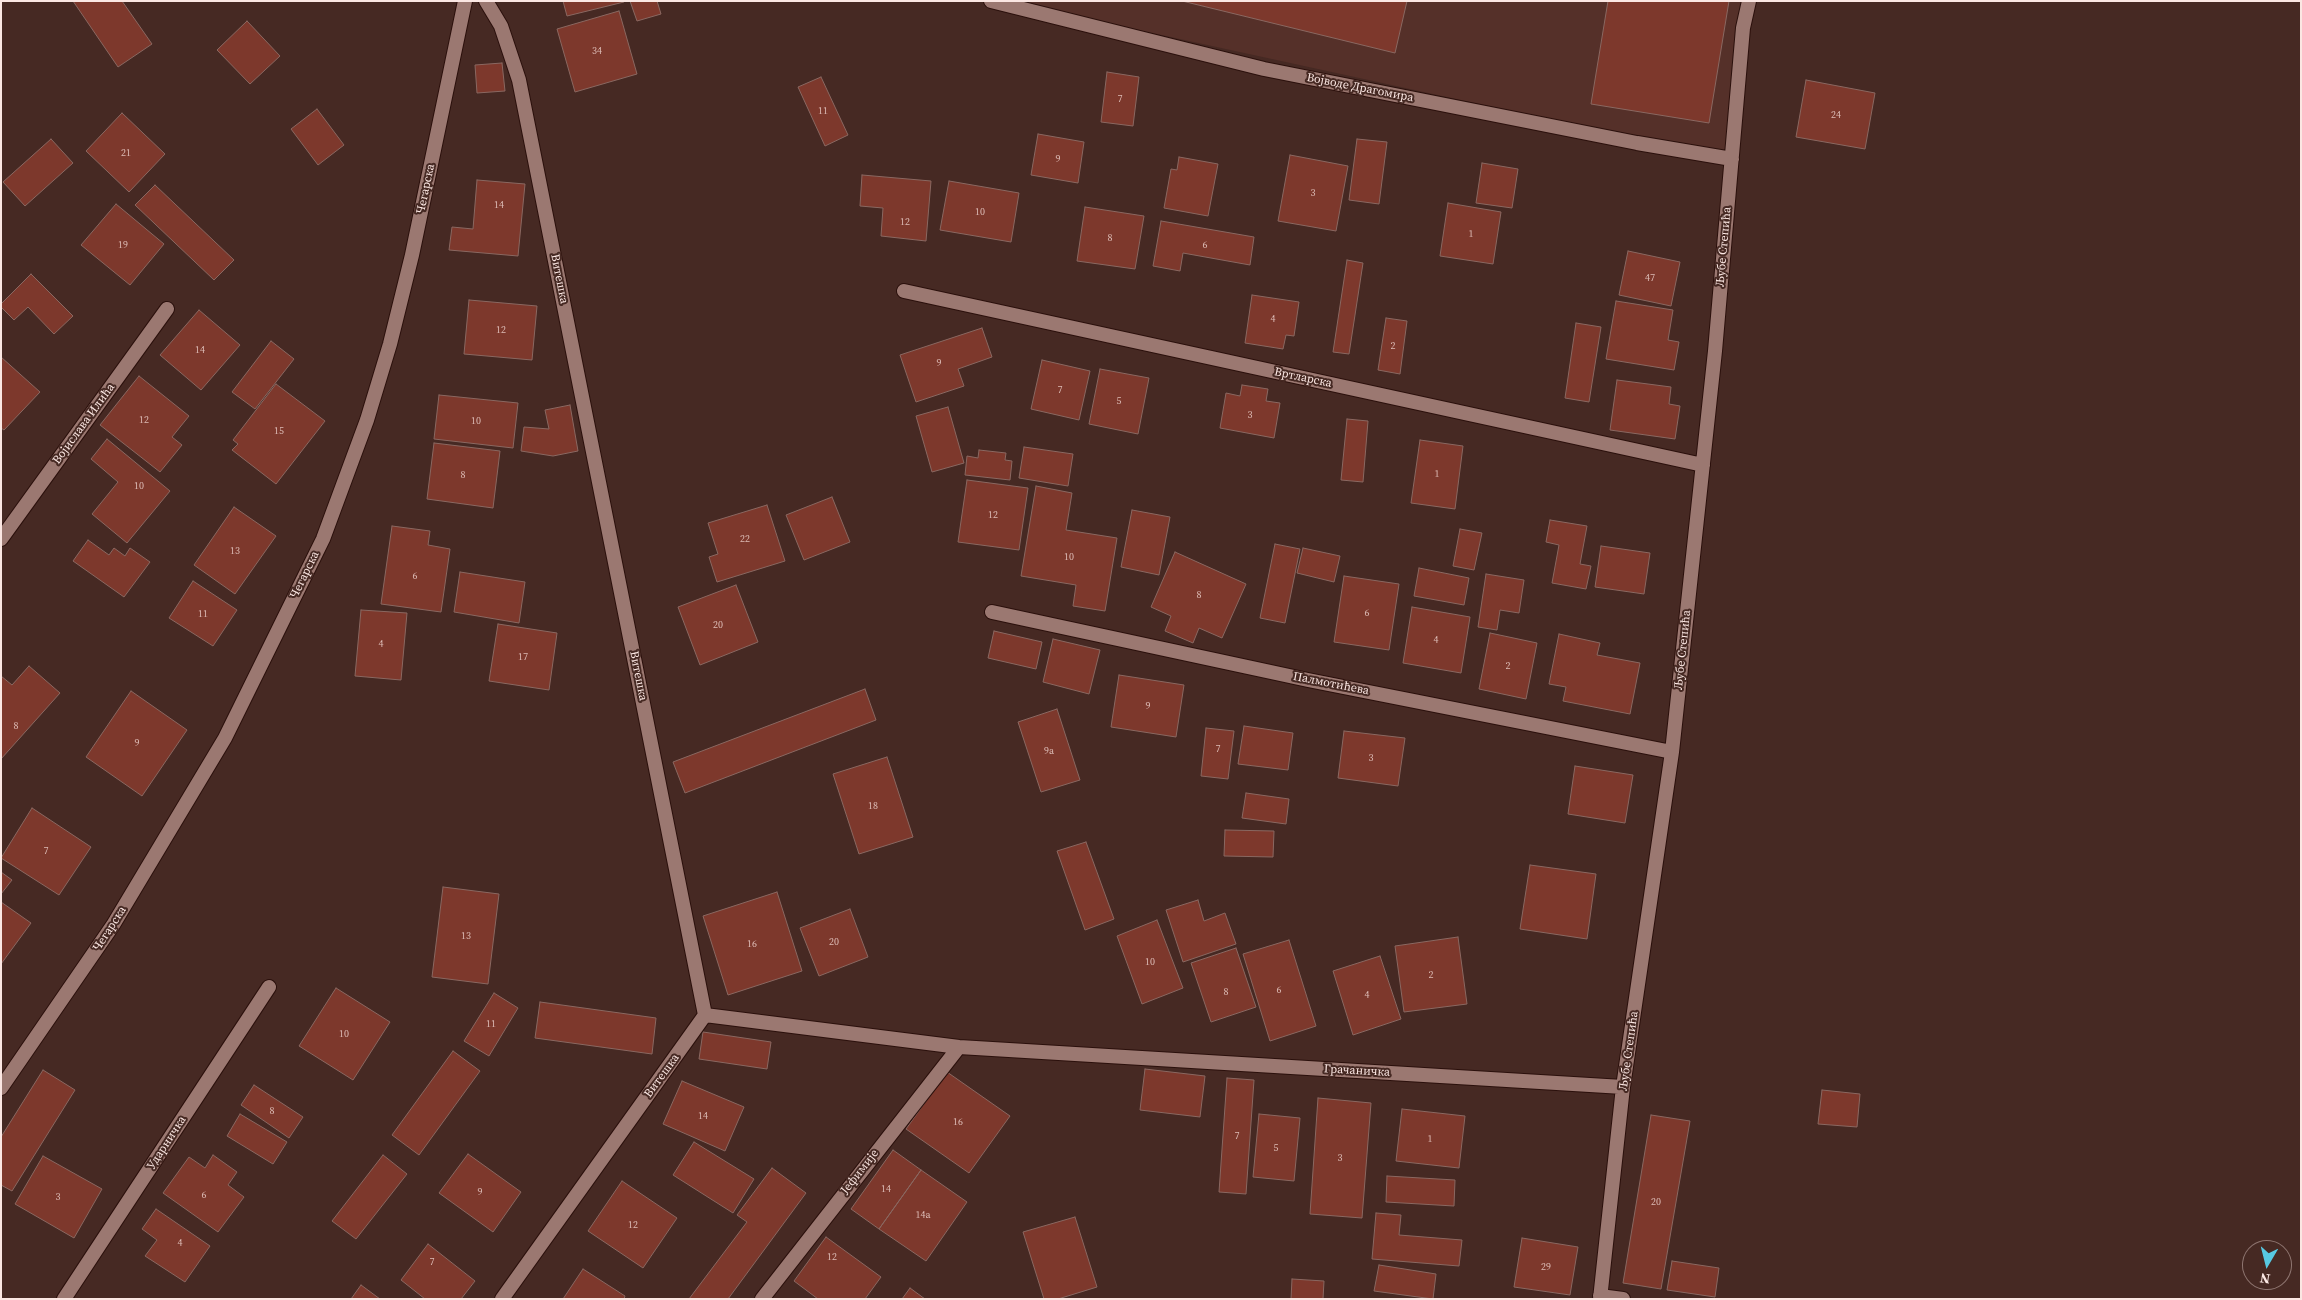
<!DOCTYPE html>
<html>
<head>
<meta charset="utf-8">
<style>
	body { margin:0 }
	#map { position:relative; width:2302px; height:1300px; overflow:hidden; background:#462923; font-family:"Source Serif 4",serif }
	canvas { display:block }
	.frame { position:absolute; inset:0; border:2px solid #fbe7e3; pointer-events:none }
	.north { position:absolute; left:2242px; top:1240px; width:50px; height:50px; box-sizing:border-box; background:#462923; border:1px solid #8e7570; border-radius:50%; rotate:188deg; font-size:14px; font-weight:700; line-height:20px; text-align:center; color:#fbe7e3 }
	.north::after { content:''; display:block; margin:auto; width:18px; height:22px; background:#57c9e2; clip-path:polygon(50% 0,100% 100%,50% 72%,0 100%) }
</style>
</head>
<body>
<div id="map">
<canvas width="2302" height="1300"></canvas>
<div class="frame"></div>
<div class="north">N</div>
</div>
<script>
const ctx = document.querySelector('canvas').getContext('2d');
ctx.lineJoin = 'round';
function paint(path, color) { ctx.fillStyle = color; ctx.fill(path, 'evenodd'); }
const toPath = rows => new Path2D(rows.map(r => 'M' + r).join(''));
function trace(path, color, width, dash) { ctx.strokeStyle = color; ctx.lineWidth = width; ctx.lineCap = dash ? 'butt' : 'round'; ctx.setLineDash(dash || []); ctx.stroke(path); }
function write(font, color, halo, rows, align = 'center') {
  ctx.font = font + ' "Source Serif 4",serif'; ctx.lineWidth = 4; ctx.setLineDash([]); ctx.textBaseline = 'middle'; ctx.strokeStyle = halo; ctx.fillStyle = color; for (const [text, x, y, turn = 0] of rows) {
    ctx.save(); ctx.translate(x, y); ctx.rotate((+turn || 0) * Math.PI / 180); ctx.textAlign = isNaN(turn) ? turn : align; if (halo) ctx.strokeText(text, 0, 0); ctx.fillText(text, 0, 0); ctx.restore();
  }
}
paint(toPath([
	[1005,1,1755,1,1732,159]
]), '#553029');
const building = toPath([
	[73,1,122,1,152,44,118,67,73,1],
	[563,1,624,1,624,2,567,16,563,1],
	[630,1,657,1,661,14,637,21,630,1],
	[1182,1,1407,1,1395,53,1182,1],
	[1608,1,1729,1,1709,123,1591,104,1608,1],
	[619,11,637,74,575,92,557,29,619,11],
	[247,21,280,56,250,84,217,50,247,21],
	[502,63,505,91,477,93,475,65,502,63],
	[1107,72,1139,77,1133,126,1101,122,1107,72],
	[821,77,848,135,825,146,798,87,821,77],
	[1806,80,1875,93,1865,149,1796,137,1806,80],
	[317,109,344,145,318,165,291,129,317,109],
	[122,113,165,154,129,192,86,151,122,113],
	[1038,134,1084,142,1078,183,1031,175,1038,134],
	[51,139,73,163,25,206,3,182,51,139],
	[1357,139,1387,142,1379,204,1349,200,1357,139],
	[1290,155,1348,166,1336,231,1278,221,1290,155],
	[1179,157,1218,164,1208,216,1164,208,1171,169,1177,170,1179,157],
	[1482,163,1518,169,1512,208,1476,203,1482,163],
	[862,175,931,181,926,241,881,236,883,208,860,206,862,175],
	[477,180,525,184,518,256,449,250,452,227,473,229,477,180],
	[949,181,1019,193,1011,242,940,230,949,181],
	[155,185,234,260,214,280,135,205,155,185],
	[1448,203,1501,212,1493,264,1440,256,1448,203],
	[116,204,164,244,130,285,81,245,116,204],
	[1085,207,1144,216,1135,269,1077,261,1085,207],
	[1161,221,1254,237,1250,265,1183,253,1180,271,1153,266,1161,221],
	[1628,251,1680,262,1671,306,1619,295,1628,251],
	[1347,260,1363,263,1349,354,1333,352,1347,260],
	[31,274,73,316,54,334,28,307,14,320,1,307,1,304,31,274],
	[1252,295,1299,302,1294,336,1286,335,1283,349,1245,343,1252,295],
	[469,300,537,306,532,360,464,354,469,300],
	[1616,301,1673,310,1668,340,1679,342,1674,370,1606,359,1616,301],
	[199,310,240,345,201,390,160,355,199,310],
	[1386,318,1407,321,1400,374,1378,370,1386,318],
	[1576,323,1601,327,1589,402,1565,398,1576,323],
	[982,328,992,357,958,369,964,386,916,402,900,355,982,328],
	[271,341,294,359,255,409,232,392,271,341],
	[1,357,40,392,4,430,1,428,1,357],
	[1042,360,1090,371,1079,420,1031,409,1042,360],
	[1100,369,1149,378,1138,434,1089,424,1100,369],
	[139,376,189,416,172,437,182,445,160,472,100,425,139,376],
	[1617,380,1671,387,1669,404,1680,406,1675,439,1610,430,1617,380],
	[276,384,325,421,276,484,232,450,238,444,233,440,276,384],
	[1242,385,1268,389,1266,401,1280,403,1274,438,1220,428,1226,393,1240,396,1242,385],
	[439,395,518,403,513,448,434,439,439,395],
	[570,405,578,451,553,456,521,451,524,427,549,429,545,410,570,405],
	[948,407,964,463,932,472,916,416,948,407],
	[1347,419,1368,421,1363,482,1341,480,1347,419],
	[107,439,170,491,127,543,92,514,118,482,91,459,107,439],
	[1420,440,1463,446,1455,509,1411,503,1420,440],
	[434,443,500,451,493,508,427,499,434,443],
	[1024,447,1073,454,1068,486,1019,478,1024,447],
	[979,450,1006,453,1005,460,1012,461,1010,480,965,475,967,456,978,458,979,450],
	[967,480,1028,488,1019,550,958,542,967,480],
	[1036,486,1072,493,1066,530,1117,538,1105,611,1073,606,1076,585,1021,576,1036,486],
	[832,497,850,542,804,560,786,515,832,497],
	[767,505,785,561,717,582,709,557,718,554,708,523,767,505],
	[234,507,276,536,235,594,194,565,234,507],
	[1132,510,1170,517,1159,575,1121,567,1132,510],
	[1550,520,1587,526,1580,564,1591,566,1586,589,1552,583,1559,545,1546,542,1550,520],
	[392,526,430,531,428,545,450,549,441,612,381,604,392,526],
	[1460,529,1482,533,1474,570,1453,566,1460,529],
	[88,540,109,555,114,548,125,556,130,548,150,562,124,597,73,561,88,540],
	[1275,544,1300,549,1285,623,1260,618,1275,544],
	[1601,546,1650,553,1644,594,1595,587,1601,546],
	[1303,548,1340,556,1334,582,1297,573,1303,548],
	[1175,552,1246,584,1222,638,1199,628,1193,643,1165,631,1171,616,1151,607,1175,552],
	[1419,568,1469,578,1464,605,1414,596,1419,568],
	[460,572,525,582,519,623,454,612,460,572],
	[1486,574,1524,580,1519,613,1500,610,1497,630,1478,627,1486,574],
	[1344,576,1399,584,1389,650,1334,642,1344,576],
	[193,581,237,610,213,646,169,618,193,581],
	[736,585,758,642,700,665,678,607,736,585],
	[1412,607,1470,617,1461,673,1403,663,1412,607],
	[361,610,407,613,401,680,355,676,361,610],
	[498,624,557,633,549,690,489,681,498,624],
	[994,631,1042,642,1036,669,988,658,994,631],
	[1490,633,1537,643,1526,699,1479,689,1490,633],
	[1559,634,1600,643,1597,655,1640,663,1630,714,1563,701,1566,687,1549,684,1559,634],
	[1053,639,1100,650,1089,694,1043,682,1053,639],
	[29,666,60,693,1,759,1,676,12,685,29,666],
	[1119,675,1184,685,1176,737,1111,727,1119,675],
	[865,689,876,720,685,793,673,762,865,689],
	[131,691,187,730,142,796,86,757,131,691],
	[1057,709,1080,780,1041,792,1018,722,1057,709],
	[1244,726,1293,733,1288,770,1238,764,1244,726],
	[1206,728,1234,731,1228,779,1201,776,1206,728],
	[1344,731,1405,738,1398,786,1338,778,1344,731],
	[887,757,913,837,859,854,833,774,887,757],
	[1575,766,1633,775,1625,823,1568,814,1575,766],
	[1246,793,1289,799,1286,824,1242,818,1246,793],
	[32,808,91,847,59,895,1,858,32,808],
	[1225,830,1274,831,1273,857,1224,856,1225,830],
	[1086,842,1114,919,1085,930,1057,851,1086,842],
	[1530,865,1596,874,1587,939,1520,929,1530,865],
	[1,872,12,880,1,894,1,872],
	[443,887,499,894,488,984,432,977,443,887],
	[777,892,802,971,728,995,703,916,777,892],
	[1198,900,1204,921,1225,913,1236,944,1183,962,1166,910,1198,900],
	[1,902,31,923,1,964,1,902],
	[850,909,868,957,819,976,800,928,850,909],
	[1157,920,1183,988,1142,1004,1117,936,1157,920],
	[1458,937,1467,1004,1404,1012,1395,946,1458,937],
	[1289,940,1316,1026,1270,1041,1243,954,1289,940],
	[1236,948,1256,1007,1211,1022,1191,963,1236,948],
	[1380,956,1401,1019,1353,1035,1333,971,1380,956],
	[336,988,390,1022,353,1080,299,1046,336,988],
	[494,993,518,1008,489,1056,464,1041,494,993],
	[540,1002,656,1018,652,1054,535,1038,540,1002],
	[703,1032,771,1042,767,1069,699,1059,703,1032],
	[453,1051,480,1071,419,1155,392,1135,453,1051],
	[1145,1069,1205,1076,1200,1117,1140,1110,1145,1069],
	[43,1070,75,1090,12,1191,1,1185,1,1137,43,1070],
	[947,1072,1010,1116,969,1173,906,1129,947,1072],
	[1227,1078,1254,1080,1246,1194,1219,1192,1227,1078],
	[682,1081,744,1107,725,1151,663,1124,682,1081],
	[254,1085,303,1117,289,1138,241,1105,254,1085],
	[1822,1090,1860,1094,1857,1127,1818,1124,1822,1090],
	[1318,1098,1371,1103,1362,1218,1310,1214,1318,1098],
	[1402,1109,1465,1116,1459,1168,1396,1161,1402,1109],
	[240,1114,287,1142,273,1164,227,1136,240,1114],
	[1259,1114,1300,1118,1294,1181,1253,1177,1259,1114],
	[1651,1115,1690,1121,1661,1289,1623,1283,1651,1115],
	[694,1142,754,1179,733,1213,673,1175,694,1142],
	[893,1150,921,1170,879,1229,851,1209,893,1150],
	[468,1154,521,1192,493,1232,439,1193,468,1154],
	[213,1155,237,1172,228,1185,244,1197,218,1232,163,1193,189,1157,205,1168,213,1155],
	[383,1155,407,1174,356,1239,332,1221,383,1155],
	[43,1156,102,1189,74,1238,15,1204,43,1156],
	[772,1168,806,1193,728,1299,689,1299,747,1222,737,1215,772,1168],
	[921,1170,967,1202,926,1261,879,1229,921,1170],
	[1387,1176,1455,1180,1454,1206,1386,1202,1387,1176],
	[622,1181,677,1218,643,1268,588,1231,622,1181],
	[156,1209,210,1246,185,1282,145,1256,157,1240,142,1229,156,1209],
	[1376,1213,1401,1215,1399,1235,1462,1240,1459,1266,1372,1259,1376,1213],
	[1075,1217,1097,1287,1058,1299,1044,1299,1023,1232,1075,1217],
	[826,1237,881,1277,865,1299,818,1299,794,1281,826,1237],
	[1522,1238,1578,1247,1570,1295,1514,1287,1522,1238],
	[428,1244,475,1281,461,1299,425,1299,401,1280,428,1244],
	[1672,1261,1719,1268,1715,1297,1667,1290,1672,1261],
	[1379,1265,1436,1274,1433,1299,1374,1291,1379,1265],
	[583,1269,625,1296,624,1299,563,1299,583,1269],
	[1292,1279,1324,1281,1323,1299,1291,1299,1292,1279],
	[361,1285,380,1299,351,1299,361,1285],
	[910,1288,925,1299,902,1299,910,1288]
]);
paint(building, '#7d382c');
trace(building, '#8a6861', 1);
const minor = toPath([
	[486,1,501,26,519,80,705,1015,502,1299],
	[991,1,1264,69,1637,143,1732,159],
	[904,291,1703,465],
	[1,539,167,309],
	[992,612,1308,680,1672,752],
	[705,1015,959,1047,1623,1087],
	[1,1088,113,925,225,738,323,539,367,420,390,344,412,255,465,1],
	[1600,1296,1623,1299],
	[64,1299,269,987],
	[762,1299,959,1047],
	[1600,1299,1623,1087,1672,752,1715,351,1743,28,1749,1]
]);
trace(minor, '#2b100c', 16);
trace(minor, '#9b7871', 14);
write('10px', '#dcbbb5', null, [
	["34",597,51],
	["7",1120,99],
	["11",823,111],
	["24",1836,115],
	["21",126,153],
	["9",1058,159],
	["3",1313,193],
	["14",499,205],
	["10",980,212],
	["12",905,222],
	["1",1471,234],
	["8",1110,238],
	["19",123,245],
	["6",1205,245],
	["47",1650,278],
	["4",1273,319],
	["12",501,330],
	["2",1393,346],
	["14",200,350],
	["9",939,363],
	["7",1060,390],
	["5",1119,401],
	["3",1250,415],
	["12",144,420],
	["10",476,421],
	["15",279,431],
	["1",1437,474],
	["8",463,475],
	["10",139,486],
	["12",993,515],
	["22",745,539],
	["13",235,551],
	["10",1069,557],
	["6",415,576],
	["8",1199,595],
	["6",1367,613],
	["11",203,614],
	["20",718,625],
	["4",1436,640],
	["4",381,644],
	["17",523,657],
	["2",1508,666],
	["9",1148,706],
	["8",16,726],
	["9",137,743],
	["7",1218,749],
	["9a",1049,751],
	["3",1371,758],
	["18",873,806],
	["7",46,851],
	["13",466,936],
	["20",834,942],
	["16",752,944],
	["10",1150,962],
	["2",1431,975],
	["6",1279,990],
	["8",1226,992],
	["4",1367,995],
	["11",491,1024],
	["10",344,1034],
	["8",272,1111],
	["14",703,1116],
	["16",958,1122],
	["7",1237,1136],
	["1",1430,1139],
	["5",1276,1148],
	["3",1340,1158],
	["14",886,1189],
	["9",480,1192],
	["6",204,1195],
	["3",58,1197],
	["20",1656,1202],
	["14a",923,1215],
	["12",633,1225],
	["4",180,1243],
	["12",832,1257],
	["7",432,1262],
	["29",1546,1267]
]);
write('12px', '#fbe7e3', '#462923', [
	["Војводе Драгомира",1360,88,11],
	["Чегарска",426,189,-78],
	["Љубе Степића",1724,247,-85],
	["Витешка",559,279,79],
	["Вртларска",1303,378,12],
	["Војислава Илића",84,424,-54],
	["Чегарска",305,575,-64],
	["Љубе Степића",1683,650,-84],
	["Витешка",638,676,79],
	["Палмотићева",1331,684,11],
	["Чегарска",110,929,-57],
	["Љубе Степића",1629,1051,-82],
	["Грачаничка",1357,1071,3],
	["Витешка",662,1076,-54],
	["Ударничка",167,1143,-57],
	["Јефимије",860,1172,-52]
]);
</script>
</body>
</html>
